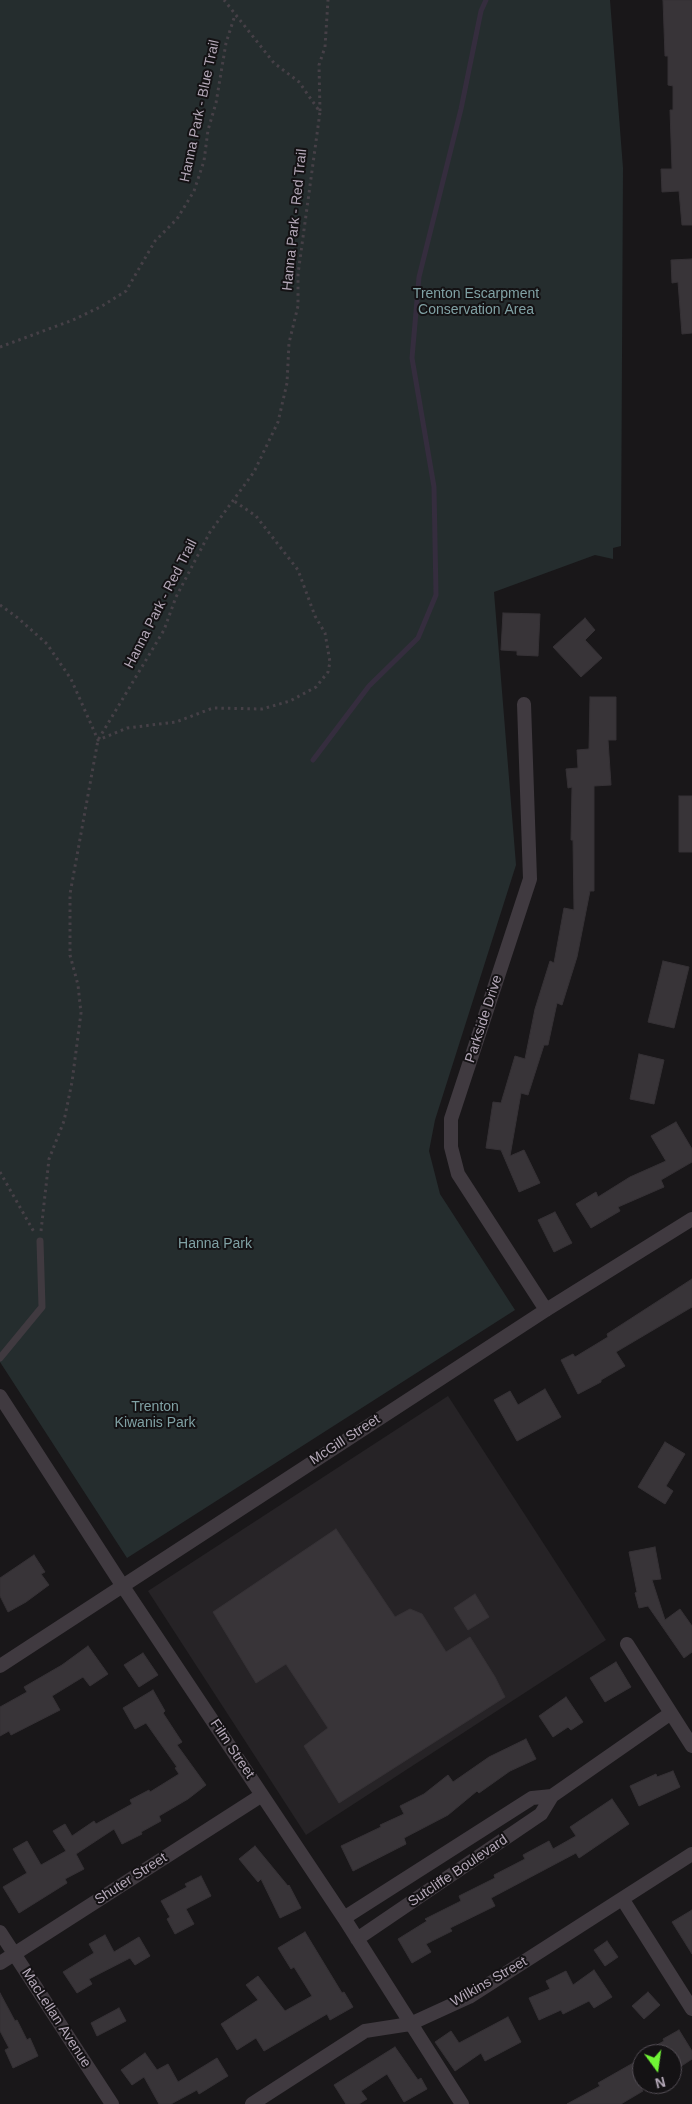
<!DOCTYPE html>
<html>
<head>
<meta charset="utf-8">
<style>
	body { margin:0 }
	#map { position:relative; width:692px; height:2104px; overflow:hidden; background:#191719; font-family:Arial,sans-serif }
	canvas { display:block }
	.north { position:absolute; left:632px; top:2044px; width:50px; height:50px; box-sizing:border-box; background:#141214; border:1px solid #544e56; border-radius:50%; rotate:166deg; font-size:14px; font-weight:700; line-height:20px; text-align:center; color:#b5a9b9 }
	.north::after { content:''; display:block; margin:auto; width:18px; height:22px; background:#70f435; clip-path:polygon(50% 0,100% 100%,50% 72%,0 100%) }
</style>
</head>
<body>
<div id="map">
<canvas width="692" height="2104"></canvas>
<div class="north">N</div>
</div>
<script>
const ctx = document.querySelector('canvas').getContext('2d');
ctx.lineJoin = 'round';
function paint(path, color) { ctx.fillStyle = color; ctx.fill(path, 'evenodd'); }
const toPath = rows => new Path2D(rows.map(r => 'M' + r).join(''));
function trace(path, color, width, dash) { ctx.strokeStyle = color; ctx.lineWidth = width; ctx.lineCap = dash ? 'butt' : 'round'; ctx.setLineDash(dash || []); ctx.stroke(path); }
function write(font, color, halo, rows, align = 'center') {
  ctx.font = font + ' Arial,sans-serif'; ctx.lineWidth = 4; ctx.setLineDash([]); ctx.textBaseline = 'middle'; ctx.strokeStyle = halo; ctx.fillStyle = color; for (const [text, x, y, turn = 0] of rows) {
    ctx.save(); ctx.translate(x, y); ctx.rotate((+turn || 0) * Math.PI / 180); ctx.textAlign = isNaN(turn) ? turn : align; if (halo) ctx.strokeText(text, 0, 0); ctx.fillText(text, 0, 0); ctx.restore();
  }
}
paint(toPath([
	[448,1396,606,1640,306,1835,148,1591]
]), '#262326');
paint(toPath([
	[0,0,610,0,623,168,621,546,613,548,613,559,595,555,494,592,516,865,435,1120,429,1151,440,1194,515,1310,127,1558,0,1362]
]), '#252d2e');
trace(toPath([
	[313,760,369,686,418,638,436,595,434,487,412,358,419,277,461,109,481,11,486,0]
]), '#352d3e', 5);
const building = toPath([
	[663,0,692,0,692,225,682,225,679,191,662,192,661,169,672,169,670,110,673,110,673,86,668,85,668,56,665,56,663,0],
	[692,259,692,333,682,334,678,282,672,283,671,260,692,259],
	[503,613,540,614,538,656,517,655,517,651,501,650,503,613],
	[585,618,595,630,585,640,602,658,581,677,553,647,585,618],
	[590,697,616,697,616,740,608,740,611,785,594,786,594,891,590,891,577,957,562,1005,557,1003,548,1045,544,1045,528,1095,521,1093,510,1156,524,1150,540,1183,519,1192,501,1150,486,1148,493,1102,501,1103,515,1056,525,1059,535,1009,550,961,554,963,564,908,574,910,573,840,571,840,572,787,568,788,566,769,578,768,577,750,589,749,590,697],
	[679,796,692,796,692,852,679,852,679,796],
	[663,961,689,967,674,1028,648,1022,663,961],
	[639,1054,664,1060,654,1104,630,1099,639,1054],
	[676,1122,692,1149,692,1162,661,1180,664,1187,618,1207,620,1211,591,1228,576,1204,596,1192,598,1197,630,1177,666,1161,651,1136,676,1122],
	[555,1212,572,1243,554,1252,538,1220,555,1212],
	[692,1279,692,1307,616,1352,625,1366,601,1380,601,1382,578,1394,561,1360,573,1354,575,1357,608,1337,607,1334,692,1279],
	[545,1389,561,1417,517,1441,494,1400,510,1391,518,1405,545,1389],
	[665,1442,685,1454,666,1486,673,1491,665,1504,638,1487,665,1442],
	[336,1529,395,1617,410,1609,422,1614,446,1652,470,1637,495,1677,505,1697,339,1803,304,1746,328,1728,286,1664,256,1683,213,1612,336,1529],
	[655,1547,661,1579,652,1580,665,1620,680,1609,692,1626,692,1652,684,1658,648,1606,639,1608,635,1593,637,1592,629,1552,655,1547],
	[34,1555,45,1572,41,1574,49,1585,26,1602,8,1612,0,1596,0,1578,34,1555],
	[475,1594,489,1617,468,1630,454,1608,475,1594],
	[88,1646,108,1674,90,1686,83,1677,52,1696,60,1710,11,1735,9,1731,0,1736,0,1707,27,1692,24,1687,62,1665,88,1646],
	[143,1653,158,1675,139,1687,124,1665,143,1653],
	[616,1662,631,1687,605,1702,590,1678,616,1662],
	[153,1690,165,1711,163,1713,182,1742,177,1745,206,1785,188,1799,159,1816,161,1821,141,1832,142,1834,122,1844,114,1829,76,1854,84,1869,65,1879,67,1883,19,1913,3,1887,27,1873,13,1849,27,1841,41,1865,66,1851,53,1831,65,1824,72,1836,94,1821,96,1824,132,1804,130,1800,149,1790,150,1792,179,1774,175,1768,177,1767,146,1723,135,1729,123,1708,153,1690],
	[566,1697,583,1722,571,1730,568,1727,553,1737,539,1716,566,1697],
	[526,1739,536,1759,510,1771,479,1793,477,1791,448,1815,404,1838,406,1844,353,1871,341,1846,381,1827,380,1825,404,1814,400,1806,424,1794,448,1775,453,1782,489,1757,526,1739],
	[673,1771,680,1787,639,1806,630,1786,656,1774,657,1777,673,1771],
	[612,1799,629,1824,579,1858,576,1853,491,1898,495,1906,450,1928,452,1931,426,1944,431,1952,412,1963,398,1939,427,1921,425,1919,461,1901,459,1896,495,1878,494,1875,525,1859,523,1855,549,1841,553,1849,576,1836,570,1827,612,1799],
	[255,1846,288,1886,289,1885,301,1908,280,1918,261,1879,258,1882,239,1859,255,1846],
	[201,1876,211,1896,186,1909,194,1924,175,1934,167,1919,170,1917,161,1901,187,1887,185,1884,201,1876],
	[692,1910,692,1954,672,1922,692,1910],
	[305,1932,342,1993,344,1992,353,2007,330,2020,327,2014,264,2051,256,2038,237,2050,221,2024,258,2000,246,1985,258,1976,285,2011,312,1996,294,1967,291,1969,278,1948,305,1932],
	[105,1935,114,1952,139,1937,150,1956,135,1965,130,1958,89,1979,92,1984,77,1993,63,1972,94,1953,89,1944,105,1935],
	[607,1941,618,1957,605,1966,594,1950,607,1941],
	[594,1970,612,1997,594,2008,589,2001,563,2014,561,2010,539,2020,529,1998,550,1989,546,1981,566,1971,573,1985,594,1970],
	[648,1992,660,2005,644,2019,632,2006,648,1992],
	[0,1993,15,2021,17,2020,27,2040,30,2038,38,2056,13,2068,5,2050,9,2048,0,2031,0,1993],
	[119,2008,126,2021,97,2036,91,2023,119,2008],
	[508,2017,521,2042,485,2061,481,2053,455,2071,435,2042,451,2031,459,2043,508,2017],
	[679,2030,692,2051,692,2059,680,2067,672,2054,641,2054,664,2041,663,2039,679,2030],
	[395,2047,418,2080,421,2078,427,2089,404,2102,387,2074,361,2091,367,2099,359,2104,346,2104,334,2085,395,2047],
	[145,2053,157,2070,168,2064,178,2082,217,2058,228,2076,199,2094,197,2090,171,2104,159,2104,144,2077,132,2085,121,2070,145,2053],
	[642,2058,642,2076,636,2080,643,2091,621,2104,567,2104,600,2086,598,2083,642,2058]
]);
paint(building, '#383438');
trace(building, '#353135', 1);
trace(toPath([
	[320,111,319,65,325,47,328,0],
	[0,347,73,320,102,306,126,291,155,241,177,219,194,191,204,161,208,130,216,103,226,43,235,15],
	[0,605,18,618,47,644,71,679,98,740,127,728,176,722,213,708,262,709,290,701,316,687,328,672,330,662,325,633,315,616,298,570,256,516,234,501],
	[0,1172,34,1232],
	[41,1231,49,1159,64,1121,72,1082,81,1013,78,985,70,955,70,894,98,740,164,630,176,597,210,532,254,472,278,422,287,383,289,343,298,306,298,274,320,112,299,82,274,63,224,0]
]), '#464047', 3, [2.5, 4]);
trace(toPath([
	[0,1358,42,1307,40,1241]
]), '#403a40', 7);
trace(toPath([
	[524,704,530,879,451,1119,451,1147,458,1174,546,1310],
	[0,1396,122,1585,344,1918,462,2104],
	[627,1644,692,1746],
	[0,1666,546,1310,692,1219],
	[623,1900,692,2009],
	[344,1918,532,1798,552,1796],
	[0,1932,112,2104],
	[357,1939,541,1814,552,1796,671,1713],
	[0,1963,262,1795],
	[252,2104,365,2031,410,2024,469,1997,692,1854]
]), '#403a40', 14);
write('14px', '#b5a9b9', '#141214', [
	["Hanna Park - Blue Trail",200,111,-78],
	["Hanna Park - Red Trail",295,220,-84],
	["Hanna Park - Red Trail",161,604,-63],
	["Parkside Drive",484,1019,-72],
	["McGill Street",345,1440,-33],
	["Film Street",232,1749,56],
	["Sutcliffe Boulevard",458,1871,-34],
	["Shuter Street",131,1879,-33],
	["Wilkins Street",489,1982,-30],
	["MacLellan Avenue",56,2018,57]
]);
write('14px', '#80a1a4', '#141214', [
	["Trenton Escarpment",476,294],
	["Conservation Area",476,310],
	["Hanna Park",215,1244],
	["Trenton",155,1407],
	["Kiwanis Park",155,1423]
]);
</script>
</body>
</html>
